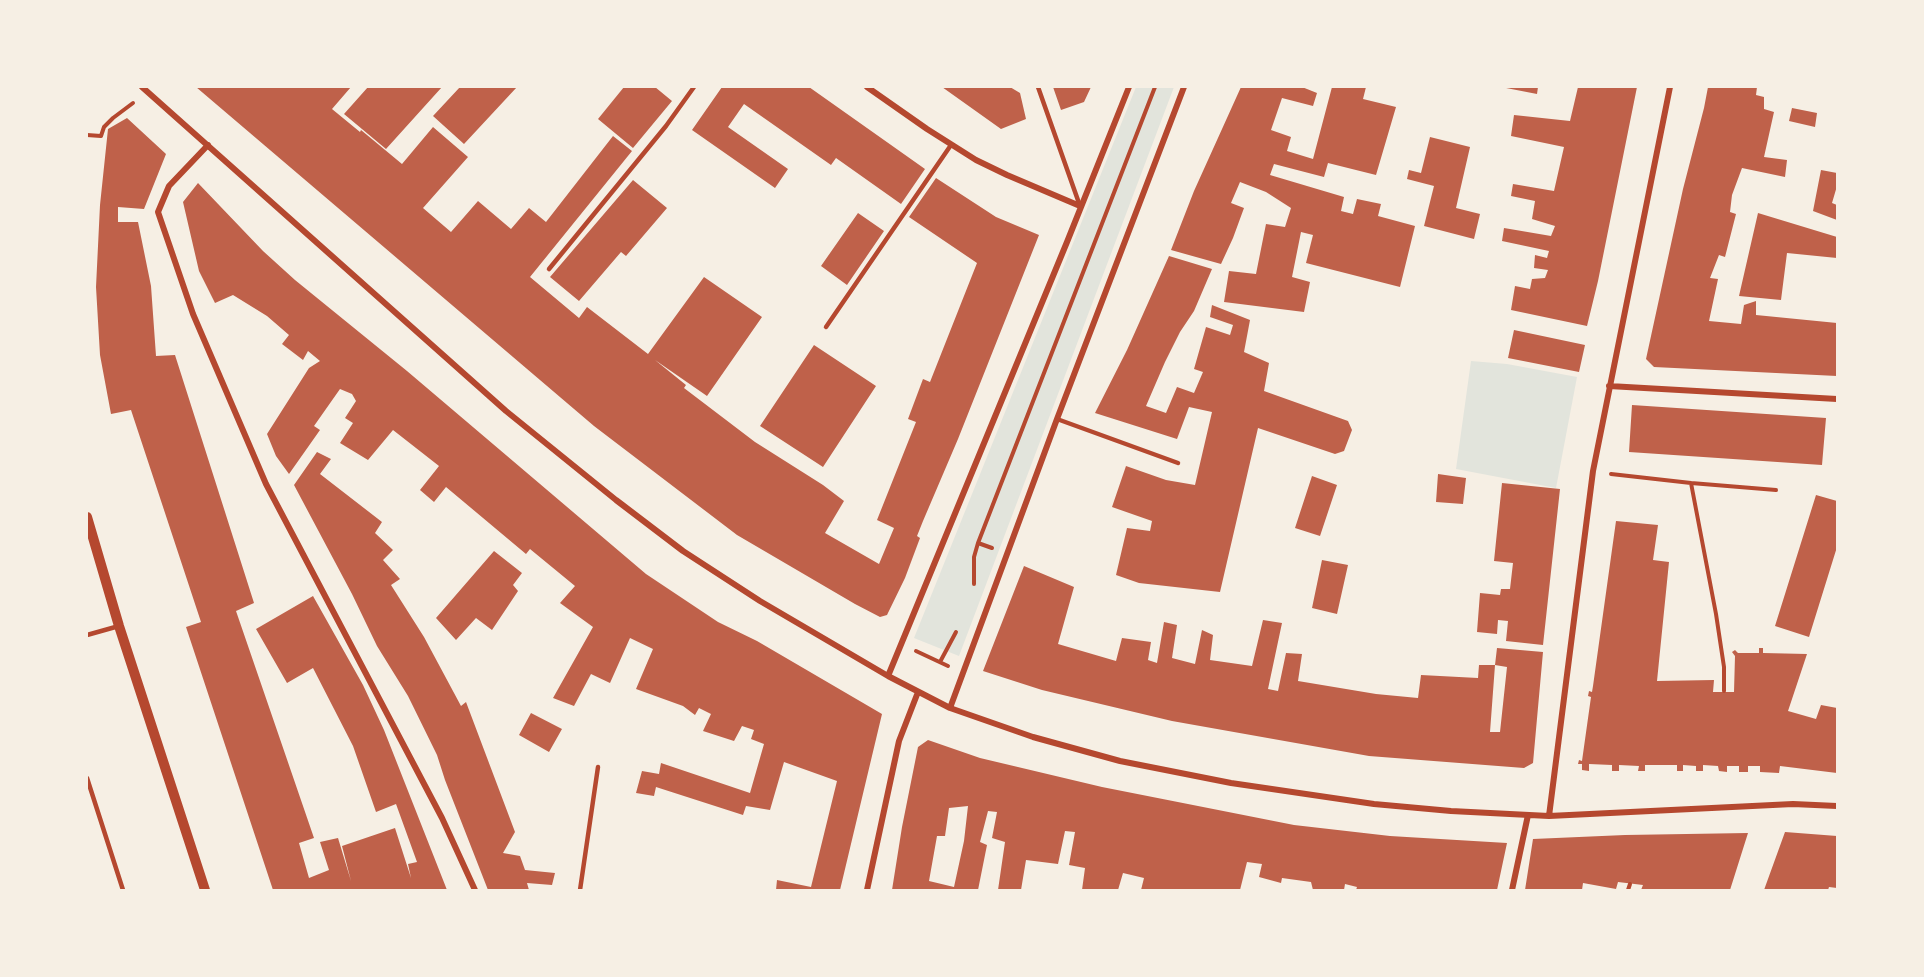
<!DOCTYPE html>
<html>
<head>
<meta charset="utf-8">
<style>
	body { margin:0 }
	#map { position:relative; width:1924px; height:977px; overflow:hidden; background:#f6efe4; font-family:Raleway,sans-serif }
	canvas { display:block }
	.frame { position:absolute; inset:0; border:88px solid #f6efe4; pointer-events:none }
</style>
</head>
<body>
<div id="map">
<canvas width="1924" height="977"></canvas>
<div class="frame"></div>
</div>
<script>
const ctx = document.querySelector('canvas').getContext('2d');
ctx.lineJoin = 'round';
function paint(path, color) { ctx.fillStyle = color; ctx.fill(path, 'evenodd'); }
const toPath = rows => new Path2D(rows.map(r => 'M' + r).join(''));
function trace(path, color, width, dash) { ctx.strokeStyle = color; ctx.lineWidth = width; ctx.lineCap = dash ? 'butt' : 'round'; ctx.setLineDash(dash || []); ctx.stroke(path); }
paint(toPath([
	[1136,87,1174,87,959,656,914,638],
	[1471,361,1507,364,1577,377,1556,488,1456,469]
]), '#e2e4dc');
paint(toPath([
	[196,87,351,87,332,109,360,132,361,130,402,164,433,127,468,157,423,208,451,232,478,201,511,229,529,208,546,222,613,136,632,151,530,277,579,318,587,307,648,354,704,277,762,317,707,396,655,360,686,385,684,388,755,442,823,485,844,501,825,533,879,564,894,528,877,520,916,422,908,419,923,379,930,382,977,263,909,217,936,178,996,217,1039,235,958,439,923,521,917,536,920,538,905,578,887,615,880,617,855,604,737,535,594,426],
	[368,87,442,87,386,149,344,114],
	[460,87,517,87,464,144,433,116],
	[624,87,655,87,672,101,633,148,598,119],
	[722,87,809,87,925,169,901,204,836,158,831,165,744,104,728,127,788,169,775,188,692,130],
	[942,87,1010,87,1020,93,1026,119,1001,129],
	[1053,87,1091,87,1084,102,1061,110],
	[1241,87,1302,87,1317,93,1313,106,1282,98,1271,130,1291,137,1287,151,1313,159,1332,87,1366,87,1363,99,1396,107,1376,175,1328,163,1324,177,1274,164,1270,175,1344,197,1341,211,1353,214,1357,199,1381,204,1378,216,1415,226,1400,287,1306,263,1313,235,1301,232,1292,277,1310,282,1304,312,1224,302,1229,271,1256,274,1266,224,1285,227,1291,208,1266,192,1240,182,1231,203,1244,208,1233,238,1221,264,1171,250,1194,191],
	[1501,87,1538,87,1537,94],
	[1578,87,1637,87,1598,281,1587,326,1511,310,1515,286,1530,289,1532,279,1545,278,1548,270,1534,268,1535,255,1547,258,1549,251,1502,241,1504,228,1551,236,1555,226,1532,219,1535,201,1511,196,1513,184,1554,191,1564,147,1511,136,1514,115,1570,121],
	[1708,87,1757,87,1756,95,1764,97,1764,109,1774,112,1764,157,1787,160,1785,177,1742,168,1732,195,1730,212,1736,214,1725,257,1719,255,1710,278,1718,279,1709,321,1741,324,1744,305,1756,301,1756,315,1837,323,1837,376,1654,367,1646,359,1683,189,1704,108],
	[1792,108,1817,113,1815,127,1789,121],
	[127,118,166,154,144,209,118,207,118,222,138,222,151,286,156,356,175,355,254,603,236,611,314,838,299,843,309,878,329,870,320,842,338,838,351,881,342,846,395,828,411,878,408,864,417,862,396,804,376,812,353,746,313,668,287,683,256,629,313,596,363,685,384,730,447,890,273,890,186,627,201,622,131,410,111,414,100,355,96,287,100,205,108,129],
	[1430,137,1470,147,1456,208,1480,214,1474,239,1424,226,1434,186,1407,179,1409,170,1421,173],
	[1821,170,1837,173,1837,186,1832,203,1837,205,1837,220,1813,211],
	[633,180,667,208,626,256,621,252,579,301,550,277],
	[198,183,263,251,295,280,407,371,646,574,718,622,757,641,882,714,840,890,776,890,777,880,811,887,837,781,784,762,770,810,746,806,743,815,656,787,654,796,636,793,642,771,659,774,661,763,750,793,764,744,751,739,754,730,742,726,734,741,703,731,711,714,699,708,695,715,683,706,636,689,653,649,630,638,610,683,591,674,574,706,553,698,593,627,560,603,575,586,530,549,526,554,446,487,434,502,420,490,439,466,393,430,368,460,340,443,353,423,345,418,356,401,352,394,340,389,314,426,320,430,289,474,276,456,267,434,309,368,320,361,308,351,303,360,282,344,289,335,267,316,233,295,215,303,199,271,183,202],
	[858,213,884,231,847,285,821,266],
	[1758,213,1837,237,1837,258,1787,253,1781,300,1739,296],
	[1169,256,1212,269,1194,311,1180,332,1165,362,1146,406,1166,413,1177,387,1194,393,1203,372,1194,369,1206,327,1230,335,1233,325,1210,317,1212,305,1250,320,1244,352,1269,363,1264,391,1348,421,1352,430,1344,451,1335,454,1258,428,1220,592,1139,583,1116,575,1127,528,1150,531,1152,521,1112,507,1126,466,1166,480,1195,485,1212,412,1189,407,1177,439,1095,413,1127,350],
	[1514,330,1585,345,1579,372,1508,358],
	[814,345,876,386,823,467,760,426],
	[1632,405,1826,418,1822,465,1629,452],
	[317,452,331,459,320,474,382,522,375,533,393,550,383,560,400,579,391,585,424,637,461,706,466,702,515,832,503,853,520,856,525,870,555,873,552,885,527,883,529,890,488,890,445,780,437,755,408,696,377,646,352,594,294,485],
	[1438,474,1466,478,1463,504,1436,502],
	[1312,476,1337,485,1320,536,1295,528],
	[1502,483,1560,489,1543,645,1506,641,1508,621,1498,620,1497,634,1477,632,1480,593,1500,595,1501,589,1510,589,1513,563,1494,561],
	[1816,495,1837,501,1837,547,1809,637,1775,626],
	[1616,521,1658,525,1653,560,1669,562,1657,681,1714,680,1713,692,1734,692,1735,656,1732,652,1735,650,1738,653,1759,653,1759,648,1763,648,1763,653,1807,654,1788,711,1816,719,1821,705,1837,708,1837,773,1780,766,1779,773,1760,772,1760,766,1748,766,1748,772,1739,772,1739,766,1727,766,1727,772,1719,771,1718,766,1703,765,1703,771,1696,771,1696,766,1683,765,1683,771,1677,771,1677,765,1645,765,1645,771,1638,771,1639,766,1619,765,1619,771,1612,771,1612,765,1589,764,1589,771,1582,770,1582,764,1578,764,1579,760,1582,761,1591,697,1588,696,1589,691,1592,692,1593,686],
	[494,551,522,573,513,585,518,591,492,630,476,618,456,640,436,618],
	[1322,560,1348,565,1337,614,1312,608],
	[1024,566,1074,587,1058,644,1116,661,1122,638,1151,642,1148,660,1157,663,1164,622,1177,625,1172,658,1195,664,1202,630,1213,635,1210,660,1252,666,1263,620,1282,623,1268,689,1278,691,1286,653,1302,654,1298,681,1376,694,1418,698,1421,675,1478,678,1479,665,1495,665,1490,732,1500,732,1507,667,1495,665,1497,648,1543,652,1533,763,1524,768,1369,756,1172,721,1042,690,983,671],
	[531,713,562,729,549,752,519,735],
	[928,740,980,758,1102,787,1294,825,1390,836,1507,843,1497,890,1356,890,1357,887,1345,884,1344,890,1313,890,1311,882,1282,878,1281,883,1259,877,1262,864,1247,862,1240,890,1141,890,1144,878,1123,873,1118,890,1082,890,1085,868,1069,865,1075,832,1065,831,1058,864,1026,860,1021,890,998,890,1005,842,992,838,997,812,988,811,980,842,987,845,978,890,892,890,902,827,918,747],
	[968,806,964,841,954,887,929,881,937,836,945,836,949,808],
	[1785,832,1837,836,1837,888,1829,887,1828,890,1764,890],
	[1748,833,1730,890,1641,890,1643,885,1618,882,1616,889,1583,883,1582,890,1525,890,1533,839,1625,835]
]), '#bf614a');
trace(toPath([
	[87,135,101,136,104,127,113,118,133,103],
	[1611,474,1691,483,1716,614,1724,667,1724,691],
	[1691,483,1776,490],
	[978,543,992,548],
	[974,584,974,557,978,543,1155,87],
	[916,651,948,666],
	[940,662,956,632],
	[1628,890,1630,884]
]), '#b5482f', 4);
trace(toPath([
	[1038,87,1080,206],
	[549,269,666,126,694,87],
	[826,327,951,145],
	[1057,419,1178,463],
	[87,635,119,626],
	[87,778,123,890],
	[580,890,598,767]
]), '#b5482f', 4.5);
trace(toPath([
	[142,87,506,411,616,500,683,551,760,601,888,676,950,708,1033,737,1120,761,1231,783,1374,804,1451,811,1549,816,1793,804,1837,806],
	[867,87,927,129,976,160,1007,175,1080,206],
	[208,145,169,186,158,212,193,314,266,484,442,818,475,890],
	[1609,386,1837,399],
	[888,676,1067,242,1129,87],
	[950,708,1057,419,1184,87],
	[1549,816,1593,471,1670,87],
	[867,890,899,741,918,692],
	[1512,890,1528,815]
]), '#b5482f', 6);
trace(toPath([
	[87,517,119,626,205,890]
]), '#b5482f', 10);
</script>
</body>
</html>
